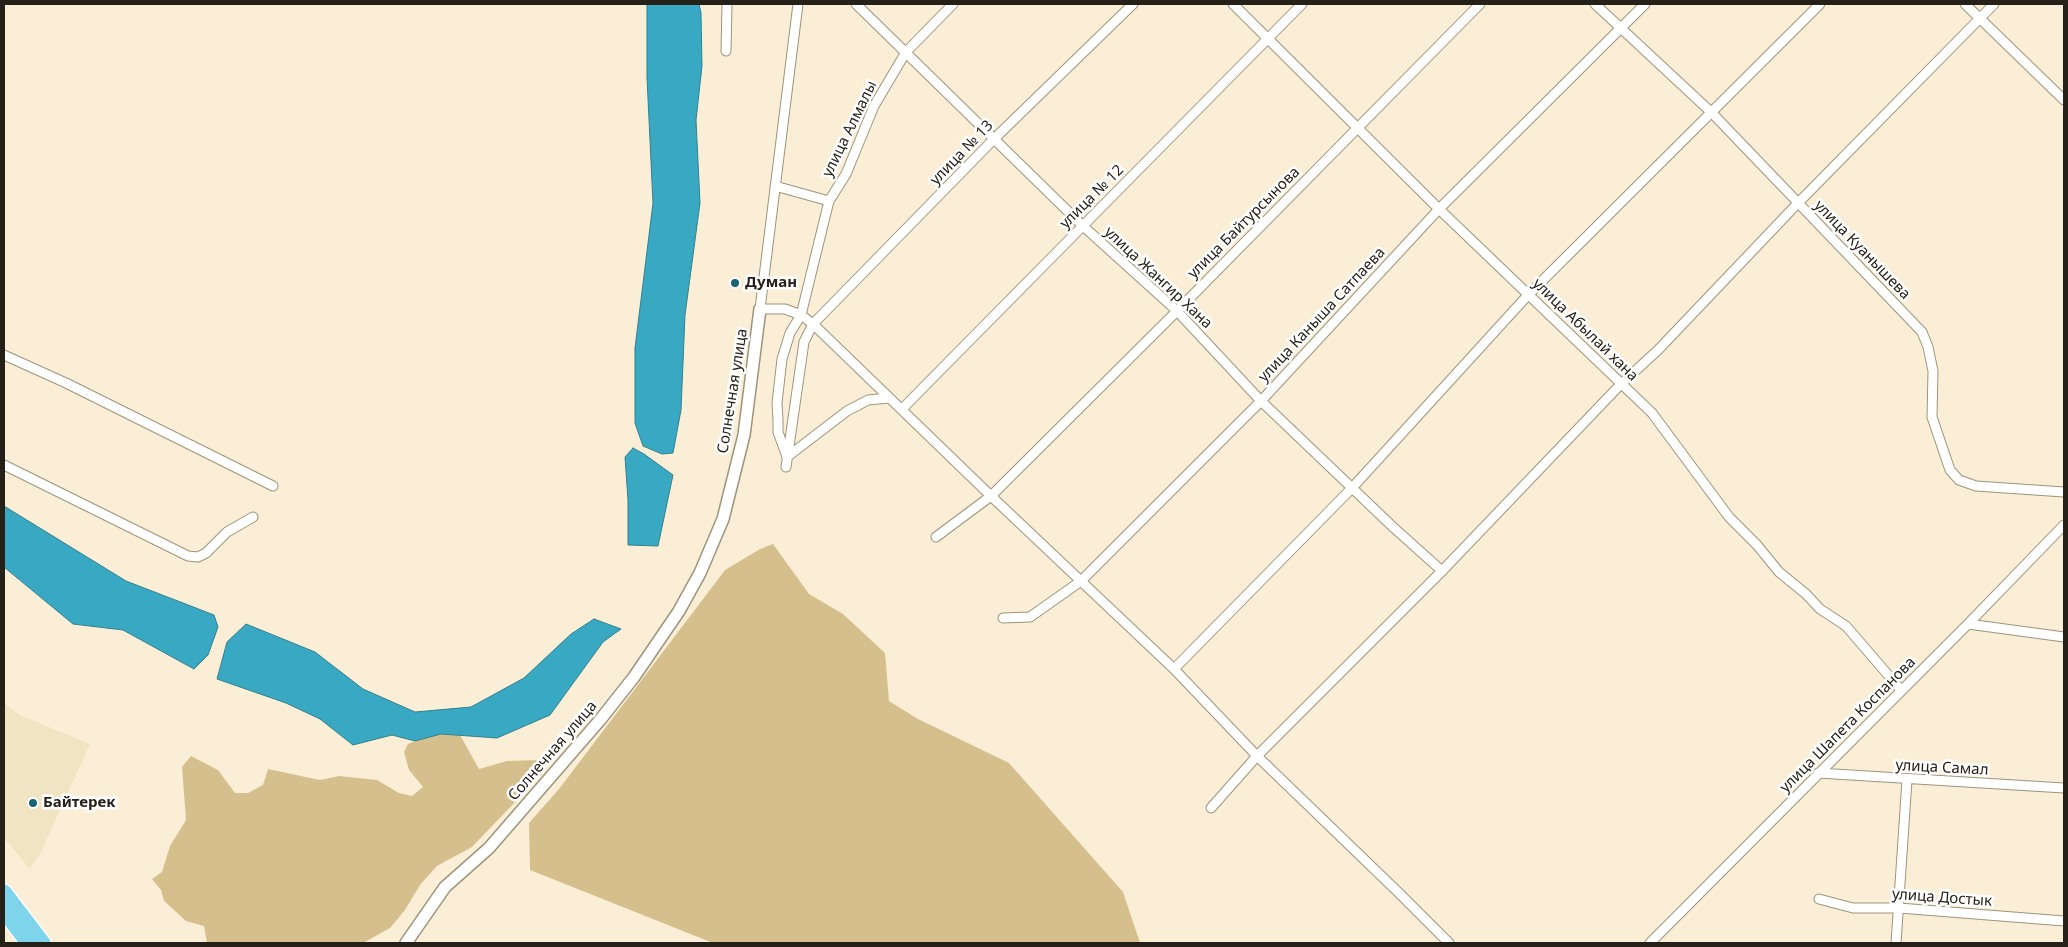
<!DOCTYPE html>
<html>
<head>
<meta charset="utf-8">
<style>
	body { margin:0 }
	#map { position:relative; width:2068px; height:947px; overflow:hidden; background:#faefd6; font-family:"Noto Sans",sans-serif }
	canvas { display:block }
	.frame { position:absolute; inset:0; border:5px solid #252118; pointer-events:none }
</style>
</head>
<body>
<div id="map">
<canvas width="2068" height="947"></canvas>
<div class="frame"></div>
</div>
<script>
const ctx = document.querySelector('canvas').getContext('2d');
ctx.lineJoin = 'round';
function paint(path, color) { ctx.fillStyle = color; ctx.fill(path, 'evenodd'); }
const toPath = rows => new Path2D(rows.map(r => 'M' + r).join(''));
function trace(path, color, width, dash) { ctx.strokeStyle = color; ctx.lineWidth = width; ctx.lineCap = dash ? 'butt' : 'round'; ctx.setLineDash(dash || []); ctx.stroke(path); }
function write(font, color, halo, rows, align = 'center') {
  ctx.font = font + ' "Noto Sans",sans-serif'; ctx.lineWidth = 5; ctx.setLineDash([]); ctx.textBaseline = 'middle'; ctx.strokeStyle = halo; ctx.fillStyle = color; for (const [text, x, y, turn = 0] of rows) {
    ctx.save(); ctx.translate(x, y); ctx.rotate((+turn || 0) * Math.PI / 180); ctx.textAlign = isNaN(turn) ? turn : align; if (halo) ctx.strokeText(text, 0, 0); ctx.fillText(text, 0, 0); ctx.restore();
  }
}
paint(toPath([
	[4,703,20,715,90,744,40,854,30,869,4,838]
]), '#f1e4c3');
paint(toPath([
	[773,544,809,594,843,614,885,653,889,701,918,719,1009,763,1123,892,1140,943,713,943,530,870,529,823,559,789,725,570,760,549],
	[441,734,460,735,479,769,507,761,540,760,542,774,472,847,437,866,420,885,405,910,390,928,363,943,207,943,204,926,186,921,164,901,161,890,152,879,162,872,170,846,186,820,182,767,191,756,218,770,235,793,248,793,263,785,268,769,320,780,339,776,377,780,399,793,412,796,423,787,409,770,404,752,408,744,426,737]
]), '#d5c08d');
const water = toPath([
	[647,4,699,4,701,13,702,66,696,120,700,203,685,315,681,410,673,453,662,454,643,446,635,423,635,348,653,203,647,78,647,4],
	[633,448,644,454,673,475,658,546,628,545,628,500,625,457,633,448],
	[4,506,126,581,214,615,218,627,208,655,194,669,123,630,73,624,4,567,4,506],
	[594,619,621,629,603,642,550,715,497,738,441,734,415,741,392,735,353,745,320,719,286,703,217,679,227,642,246,624,315,652,363,689,415,712,471,707,524,678,571,634,594,619]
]);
paint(water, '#39a8c2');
trace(water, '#33808f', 1);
const minor = toPath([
	[798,4,760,309,785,309,801,315,813,324,991,496,1174,669,1257,756,1399,893,1449,943],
	[856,4,1083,226,1177,311,1261,401,1393,527,1442,571],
	[1233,4,1439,209,1652,413,1729,517,1757,545,1779,572,1806,594,1820,609,1846,626,1901,690],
	[1595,4,1712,113,1922,332,1928,347,1933,371,1932,417,1950,470,1959,480,1976,486,2064,492],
	[1965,4,2064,100],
	[726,51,727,4],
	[775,186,829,201],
	[4,355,66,383,273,486],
	[889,398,868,400,847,411,787,457,778,432,778,420,777,403,782,359,790,333,801,315,829,201,846,174,874,106,906,52,953,4],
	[902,409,1302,4],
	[4,465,188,556,198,557,206,553,227,532,253,517],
	[786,467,804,342,813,324,994,139,1133,4],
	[936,537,991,496,1177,311,1480,4],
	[1003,618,1030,617,1081,581,1261,401,1439,209,1645,4],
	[1968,624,2064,637],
	[1174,669,1352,488,1528,295,1820,4],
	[1818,773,2064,788],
	[1211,808,1257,756,1442,571,1621,384,1658,350,1798,203,1994,4],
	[1819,899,1853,908,1899,908,2064,921],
	[1650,943,1968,624,2064,525],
	[1896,943,1907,780]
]);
const tertiary = toPath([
	[406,943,445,887,489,848,600,720,634,677,679,611,700,573,723,519,744,435,760,309]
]);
const trunk = toPath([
	[4,892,43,943],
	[4,911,28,943]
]);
trace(minor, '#9e947c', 11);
trace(tertiary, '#9e947c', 14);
trace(trunk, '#fff', 18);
trace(minor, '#fff', 9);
trace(tertiary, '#fff', 11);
trace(trunk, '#7ed4ea', 15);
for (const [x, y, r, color] of [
	[735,283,5,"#1b6272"],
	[33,803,5,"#1b6272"]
]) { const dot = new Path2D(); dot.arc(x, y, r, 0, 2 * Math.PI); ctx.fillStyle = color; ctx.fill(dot); trace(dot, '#fff', 2); }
write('15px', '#252118', '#fff', [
	["улица Алмалы",850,129,-64],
	["улица № 13",962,153,-46],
	["улица № 12",1092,197,-45],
	["улица Байтурсынова",1244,223,-45],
	["улица Куанышева",1862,250,46],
	["улица Жангир Хана",1158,278,43],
	["улица Каныша Сатпаева",1322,315,-47],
	["улица Абылай хана",1585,330,44],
	["Солнечная улица",733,391,-81],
	["улица Шапета Коспанова",1848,725,-45],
	["Солнечная улица",553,751,-49],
	["улица Самал",1942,768,3],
	["улица Достык",1942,898,4]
]);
write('bold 15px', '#252118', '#fff', [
	["Думан",745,283],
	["Байтерек",43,803]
], 'left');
</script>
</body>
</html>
